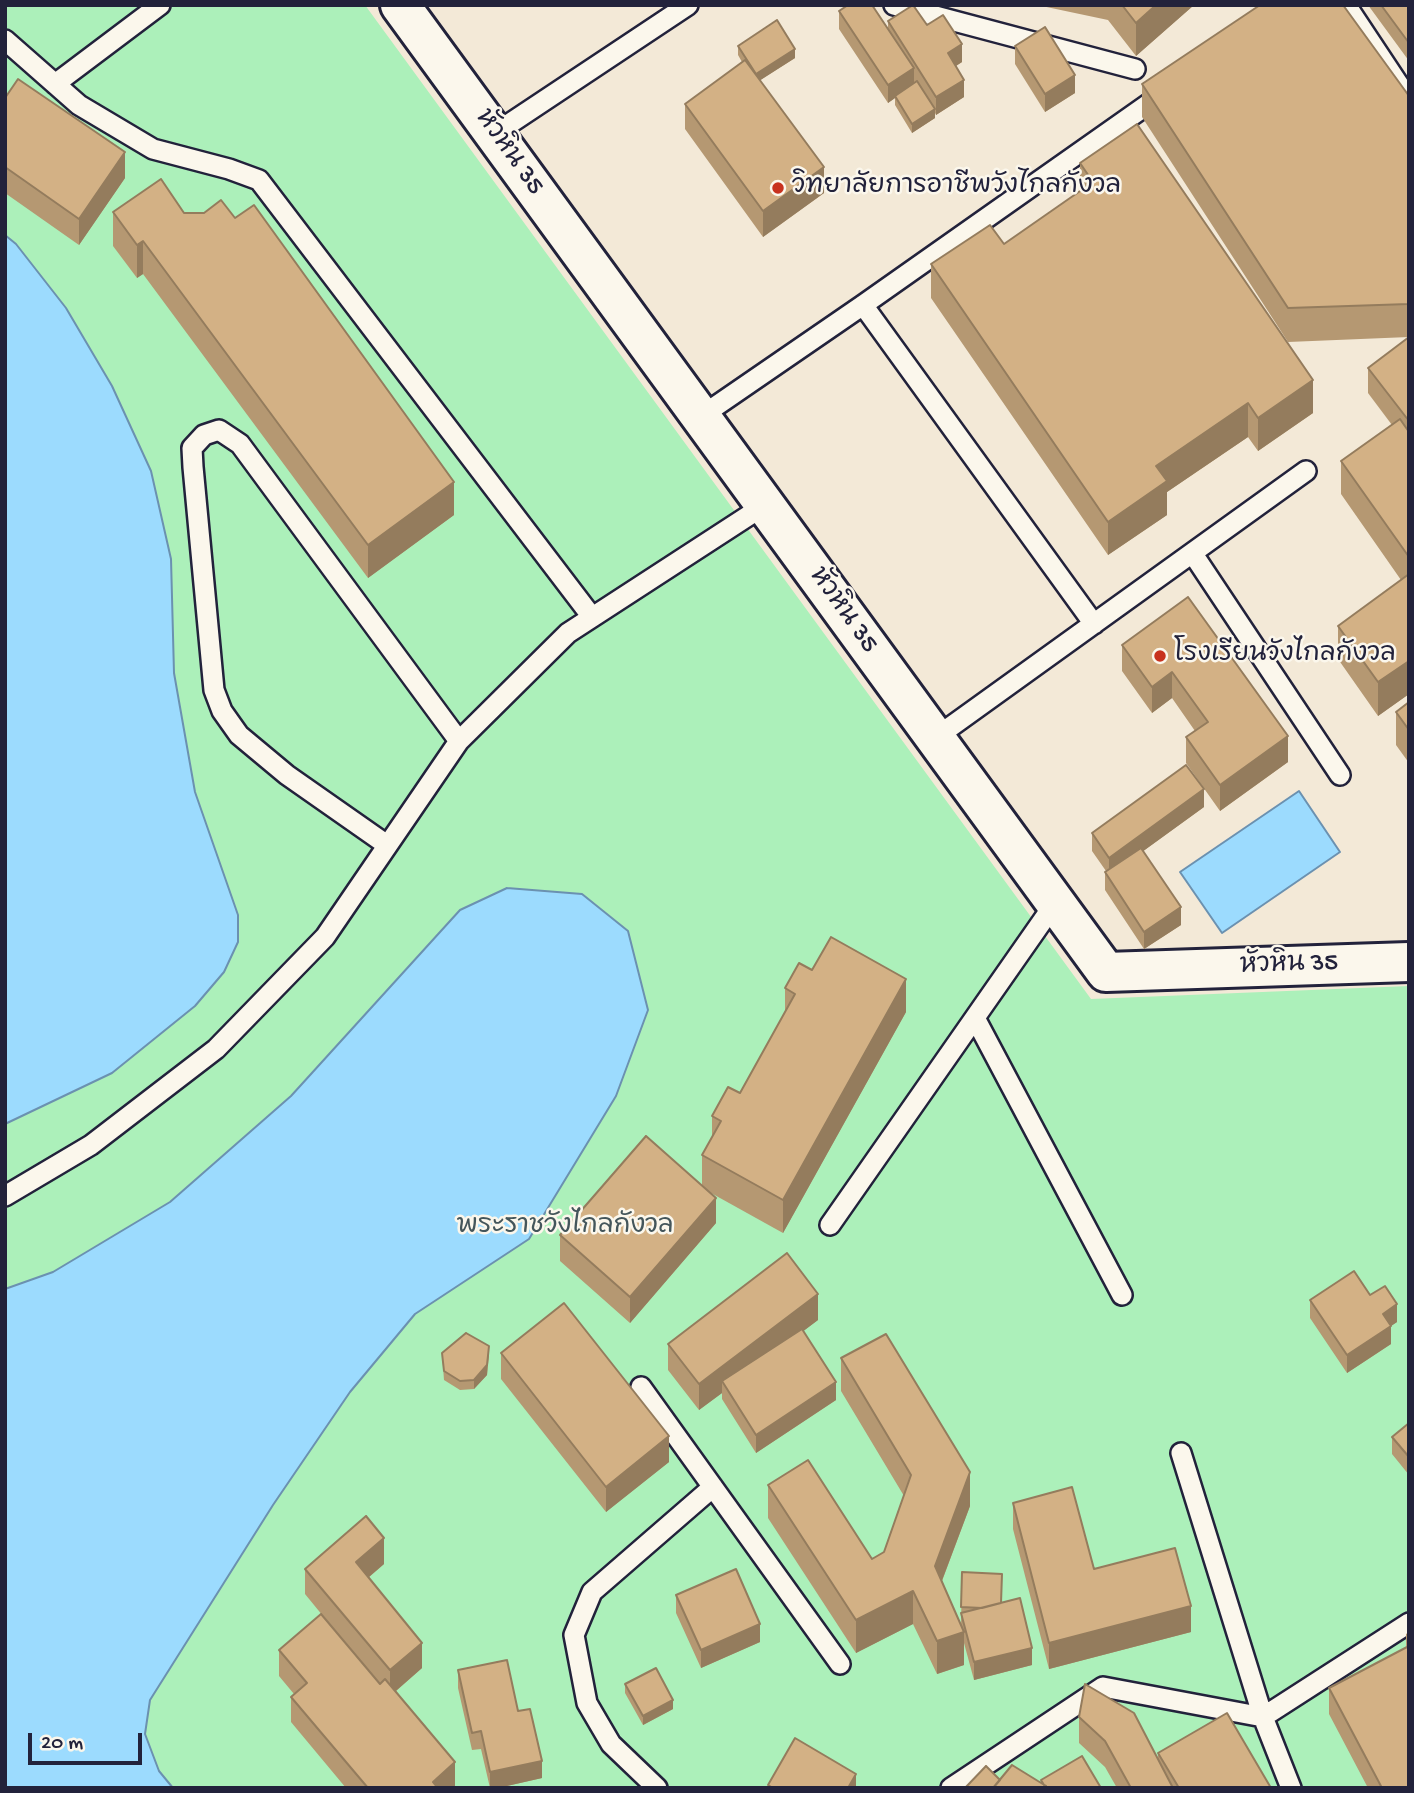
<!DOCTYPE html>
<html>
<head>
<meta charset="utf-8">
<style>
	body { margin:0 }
	#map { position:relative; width:1414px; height:1793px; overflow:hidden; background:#f3e9d7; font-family:"Gochi Hand",sans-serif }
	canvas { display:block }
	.frame { position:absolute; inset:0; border:7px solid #22223b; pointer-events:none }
	.scale { position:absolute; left:28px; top:1733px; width:114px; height:32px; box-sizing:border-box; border:4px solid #22223b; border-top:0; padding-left:9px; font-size:21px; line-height:24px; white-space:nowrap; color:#22223b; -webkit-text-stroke:5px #fbf7ec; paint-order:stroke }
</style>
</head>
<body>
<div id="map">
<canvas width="1414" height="1793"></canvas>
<div class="frame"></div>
<div class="scale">20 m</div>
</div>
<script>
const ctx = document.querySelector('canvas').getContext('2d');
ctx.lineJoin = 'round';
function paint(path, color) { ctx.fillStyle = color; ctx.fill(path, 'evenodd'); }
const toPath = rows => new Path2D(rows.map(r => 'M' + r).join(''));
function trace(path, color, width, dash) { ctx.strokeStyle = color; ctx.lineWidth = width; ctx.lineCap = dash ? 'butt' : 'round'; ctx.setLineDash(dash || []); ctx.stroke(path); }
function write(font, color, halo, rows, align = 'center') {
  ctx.font = font + ' "Gochi Hand","Playpen Sans Thai",sans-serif'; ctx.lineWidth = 5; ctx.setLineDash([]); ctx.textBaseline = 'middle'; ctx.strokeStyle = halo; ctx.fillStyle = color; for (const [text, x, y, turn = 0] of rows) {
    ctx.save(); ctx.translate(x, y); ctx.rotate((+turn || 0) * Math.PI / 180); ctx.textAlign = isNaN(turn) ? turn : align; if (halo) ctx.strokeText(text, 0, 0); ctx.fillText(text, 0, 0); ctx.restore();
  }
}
paint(toPath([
	[5,5,365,5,1091,999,1409,986,1409,1788,5,1788]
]), '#acf0ba');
const water = toPath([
	[5,235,16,244,66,308,112,386,151,471,171,559,174,673,195,792,238,915,238,942,224,972,195,1006,112,1073,5,1124,5,235],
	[1299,791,1340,852,1222,933,1180,872,1299,791],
	[507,888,582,894,628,931,648,1010,616,1096,529,1239,415,1314,350,1392,273,1505,150,1700,145,1734,159,1771,173,1788,5,1788,5,1289,53,1272,170,1202,291,1096,460,910,507,888]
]);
paint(water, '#9cdbfe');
trace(water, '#6b91b0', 2);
const service = toPath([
	[894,5,1135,69],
	[1346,5,1409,100],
	[5,40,79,105,153,149,229,169,259,180,592,617],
	[55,84,160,5],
	[494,134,688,5],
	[863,305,1094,624],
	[700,417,863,305,1164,93],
	[1193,554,1340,775],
	[935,738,1306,471],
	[387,845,287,775,239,735,222,711,214,690,193,467,192,448,204,435,219,430,240,444,459,741],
	[975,1018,1122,1295],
	[5,1196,91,1145,216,1049,325,937,459,741,568,633,765,505],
	[830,1225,1055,903],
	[641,1387,840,1664],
	[1181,1453,1263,1717,1291,1788],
	[657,1788,611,1744,587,1703,574,1635,592,1592,713,1487],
	[951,1788,1103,1687,1263,1717,1409,1623]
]);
const minor = toPath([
	[400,5,1106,972,1409,962]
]);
trace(service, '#22223b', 24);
trace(minor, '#22223b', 44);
trace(service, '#fbf7ec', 19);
trace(minor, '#fbf7ec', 38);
paint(toPath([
	[1037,5,1194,5,1136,56,1108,20],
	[1368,5,1409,5,1409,61],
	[839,11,888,29,888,21,927,25,962,62,956,66,964,97,936,115,935,113,935,118,912,133,895,105,895,98,888,103,839,29],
	[738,46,795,58,760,80,824,193,763,237,685,129,685,104,742,62,738,55],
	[1015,46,1075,93,1045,112,1015,64],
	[1142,84,1409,96,1409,337,1288,342,1142,117],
	[5,98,125,178,79,245,5,193],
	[1080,163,1313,413,1258,451,1248,437,1167,492,1167,515,1108,555,931,298,931,264,1004,244,1080,192],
	[113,212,184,213,454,515,368,578,143,274,137,278,113,246],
	[1409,337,1409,694,1378,716,1338,659,1338,626,1401,580,1341,494,1341,461,1392,425,1368,393,1368,368],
	[1188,597,1288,762,1220,811,1186,763,1186,737,1195,731,1172,698,1152,713,1122,671,1122,645],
	[1409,702,1409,763,1396,745,1396,712],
	[1204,807,1143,851,1181,925,1144,949,1105,890,1105,872,1106,871,1092,851,1092,833],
	[812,970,906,1012,783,1233,711,1193,716,1223,630,1323,560,1261,560,1235,702,1185,702,1155,712,1137,712,1116,740,1093,785,1012,785,988],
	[1370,1295,1397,1322,1391,1326,1391,1344,1347,1373,1310,1318,1310,1300],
	[818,1320,803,1331,836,1400,756,1453,722,1399,722,1393,699,1410,668,1370,668,1344],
	[442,1353,489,1355,487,1375,474,1389,460,1390,444,1380],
	[501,1353,669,1462,606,1512,501,1379],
	[841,1358,970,1506,942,1581,961,1625,962,1572,1001,1603,1032,1665,974,1680,964,1643,964,1665,937,1674,913,1624,856,1653,768,1518,768,1485,872,1559,884,1552,904,1496,841,1391],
	[1409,1423,1409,1475,1392,1454,1392,1437],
	[1013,1503,1094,1569,1191,1632,1049,1669,1013,1529],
	[384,1564,368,1578,422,1668,396,1691,455,1788,346,1788,291,1722,291,1697,294,1694,279,1676,279,1650,341,1638,305,1594,305,1569],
	[676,1595,760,1642,701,1668,676,1613],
	[1409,1632,1409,1788,1368,1788,1329,1714,1329,1688,1406,1648,1406,1634],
	[458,1670,518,1711,542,1778,498,1788,490,1788,481,1749,472,1750,458,1688],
	[625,1684,673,1709,643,1725,625,1693],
	[1079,1717,1158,1759,1158,1753,1271,1788,1117,1788,1105,1767,1079,1743]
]), '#b59872');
paint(toPath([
	[1156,5,1194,5,1136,56,1136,23],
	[962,44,962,62,948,71,948,53],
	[795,49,795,58,756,83,756,74],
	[914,68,914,85,895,96,895,98,888,103,888,85],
	[1075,75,1075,93,1045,112,1045,94],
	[964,80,964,97,936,115,936,97],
	[935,109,935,118,912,133,912,124],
	[125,152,125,178,79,245,79,219],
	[824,167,824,193,763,237,763,211],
	[143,241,143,274,137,278,137,245],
	[1313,380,1313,413,1258,451,1258,418],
	[1248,403,1248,437,1167,492,1167,515,1108,555,1108,522,1156,466],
	[454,482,454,515,368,578,368,545],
	[1409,661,1409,694,1378,716,1378,682],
	[1172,672,1172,698,1152,713,1152,687],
	[1288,736,1288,762,1220,811,1220,785],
	[1204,789,1204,807,1109,876,1109,858],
	[1181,907,1181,925,1144,949,1144,932],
	[906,979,906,1012,783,1233,783,1200],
	[716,1198,716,1223,630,1323,630,1297],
	[818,1294,818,1320,727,1389,722,1381,722,1393,699,1410,699,1384],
	[1397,1304,1397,1322,1391,1326,1391,1344,1347,1373,1347,1355,1383,1314],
	[489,1346,487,1375,474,1389,474,1380],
	[836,1382,836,1400,756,1453,756,1435],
	[669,1436,669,1462,606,1512,606,1487],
	[970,1472,970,1506,935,1599,935,1566],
	[384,1538,384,1564,356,1588,356,1562],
	[913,1591,913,1624,856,1653,856,1620],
	[1191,1606,1191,1632,1049,1669,1049,1643],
	[760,1624,760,1642,701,1668,701,1650],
	[964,1632,964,1665,937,1674,937,1641],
	[422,1643,422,1668,390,1696,390,1670],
	[1032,1648,1032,1665,974,1680,974,1662],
	[673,1700,673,1709,643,1725,643,1716],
	[542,1761,542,1778,498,1788,490,1788,490,1772],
	[455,1762,455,1788,433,1788,433,1782],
	[856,1774,856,1788,848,1788]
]), '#947c5d');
const building = toPath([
	[848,5,872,5,914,68,888,85,839,11,848,5],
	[913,5,927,25,943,15,962,44,948,53,964,80,936,97,888,21,913,5],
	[1122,5,1156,5,1136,23,1122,5],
	[1260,5,1343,5,1409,96,1409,304,1288,308,1142,84,1260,5],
	[1381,5,1409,5,1409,43,1381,5],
	[777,20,795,49,756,74,738,46,777,20],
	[1045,27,1075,75,1045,94,1015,46,1045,27],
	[745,60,824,167,763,211,685,104,745,60],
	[18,79,125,152,79,219,5,167,5,98,18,79],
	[917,81,935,109,912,124,895,96,917,81],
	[1137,124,1313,380,1258,418,1248,403,1156,466,1167,481,1108,522,931,264,990,225,1004,244,1093,182,1080,163,1137,124],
	[161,179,184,213,204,213,221,200,235,218,254,205,454,482,368,545,143,241,137,245,113,212,161,179],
	[1409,337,1409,421,1368,368,1409,337],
	[1400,419,1409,432,1409,557,1341,461,1400,419],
	[1409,574,1409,661,1378,682,1338,626,1409,574],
	[1188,597,1288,736,1220,785,1186,737,1208,722,1172,672,1152,687,1122,645,1188,597],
	[1409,702,1409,730,1396,712,1409,702],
	[1186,765,1204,789,1109,858,1092,833,1186,765],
	[1141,848,1181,907,1144,932,1105,872,1141,848],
	[831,937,906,979,783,1200,702,1155,721,1121,712,1116,728,1087,740,1093,795,994,785,988,799,963,812,970,831,937],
	[646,1136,716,1198,630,1297,560,1235,646,1136],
	[787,1253,818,1294,699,1384,668,1344,787,1253],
	[1354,1271,1370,1295,1385,1286,1397,1304,1383,1314,1391,1326,1347,1355,1310,1300,1354,1271],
	[564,1303,669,1436,606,1487,501,1353,564,1303],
	[802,1329,836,1382,756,1435,722,1381,802,1329],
	[466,1333,489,1346,487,1365,474,1380,460,1381,444,1371,442,1353,466,1333],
	[886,1334,970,1472,935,1566,964,1632,937,1641,913,1591,856,1620,768,1485,808,1460,872,1559,884,1552,911,1475,841,1358,886,1334],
	[1409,1423,1409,1457,1392,1437,1409,1423],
	[1072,1487,1094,1569,1175,1548,1191,1606,1049,1643,1013,1503,1072,1487],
	[366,1516,384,1538,356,1562,422,1643,390,1670,305,1569,366,1516],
	[736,1569,760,1624,701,1650,676,1595,736,1569],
	[962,1572,1002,1574,1001,1603,982,1608,961,1607,962,1572],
	[1020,1598,1032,1648,974,1662,961,1613,1020,1598],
	[321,1614,380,1684,385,1679,455,1762,433,1782,438,1788,368,1788,291,1697,307,1683,279,1650,321,1614],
	[1407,1647,1409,1650,1409,1788,1382,1788,1329,1688,1407,1647],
	[507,1660,518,1711,530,1709,542,1761,490,1772,481,1731,472,1733,458,1670,507,1660],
	[656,1668,673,1700,643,1716,625,1684,656,1668],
	[1085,1684,1134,1713,1173,1788,1131,1788,1105,1741,1079,1717,1085,1684],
	[1227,1713,1271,1788,1179,1788,1158,1753,1227,1713],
	[795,1738,856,1774,848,1788,773,1788,768,1785,795,1738],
	[1082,1756,1101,1788,1046,1788,1046,1786,1044,1785,1041,1780,1082,1756],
	[1012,1765,1046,1786,1045,1788,993,1788,1012,1765],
	[986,1766,1000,1780,993,1788,965,1788,986,1766]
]);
paint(building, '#d3b185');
trace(building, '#947c5d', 2);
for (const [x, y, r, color] of [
	[778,188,7,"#c8321e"],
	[1160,656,7,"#c8321e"]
]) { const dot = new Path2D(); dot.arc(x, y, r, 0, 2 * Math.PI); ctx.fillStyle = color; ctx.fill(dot); trace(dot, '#fbf7ec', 2.5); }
write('26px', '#22223b', '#fbf7ec', [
	["หัวหิน 35",508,153,54],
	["หัวหิน 35",842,611,54],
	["หัวหิน 35",1289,966,-2]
]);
write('26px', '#22223b', '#fbf7ec', [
	["วิทยาลัยการอาชีพวังไกลกังวล",792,188],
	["โรงเรียนวังไกลกังวล",1174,656]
], 'left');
write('26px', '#44565b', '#fbf7ec', [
	["พระราชวังไกลกังวล",565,1228]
]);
</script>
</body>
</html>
